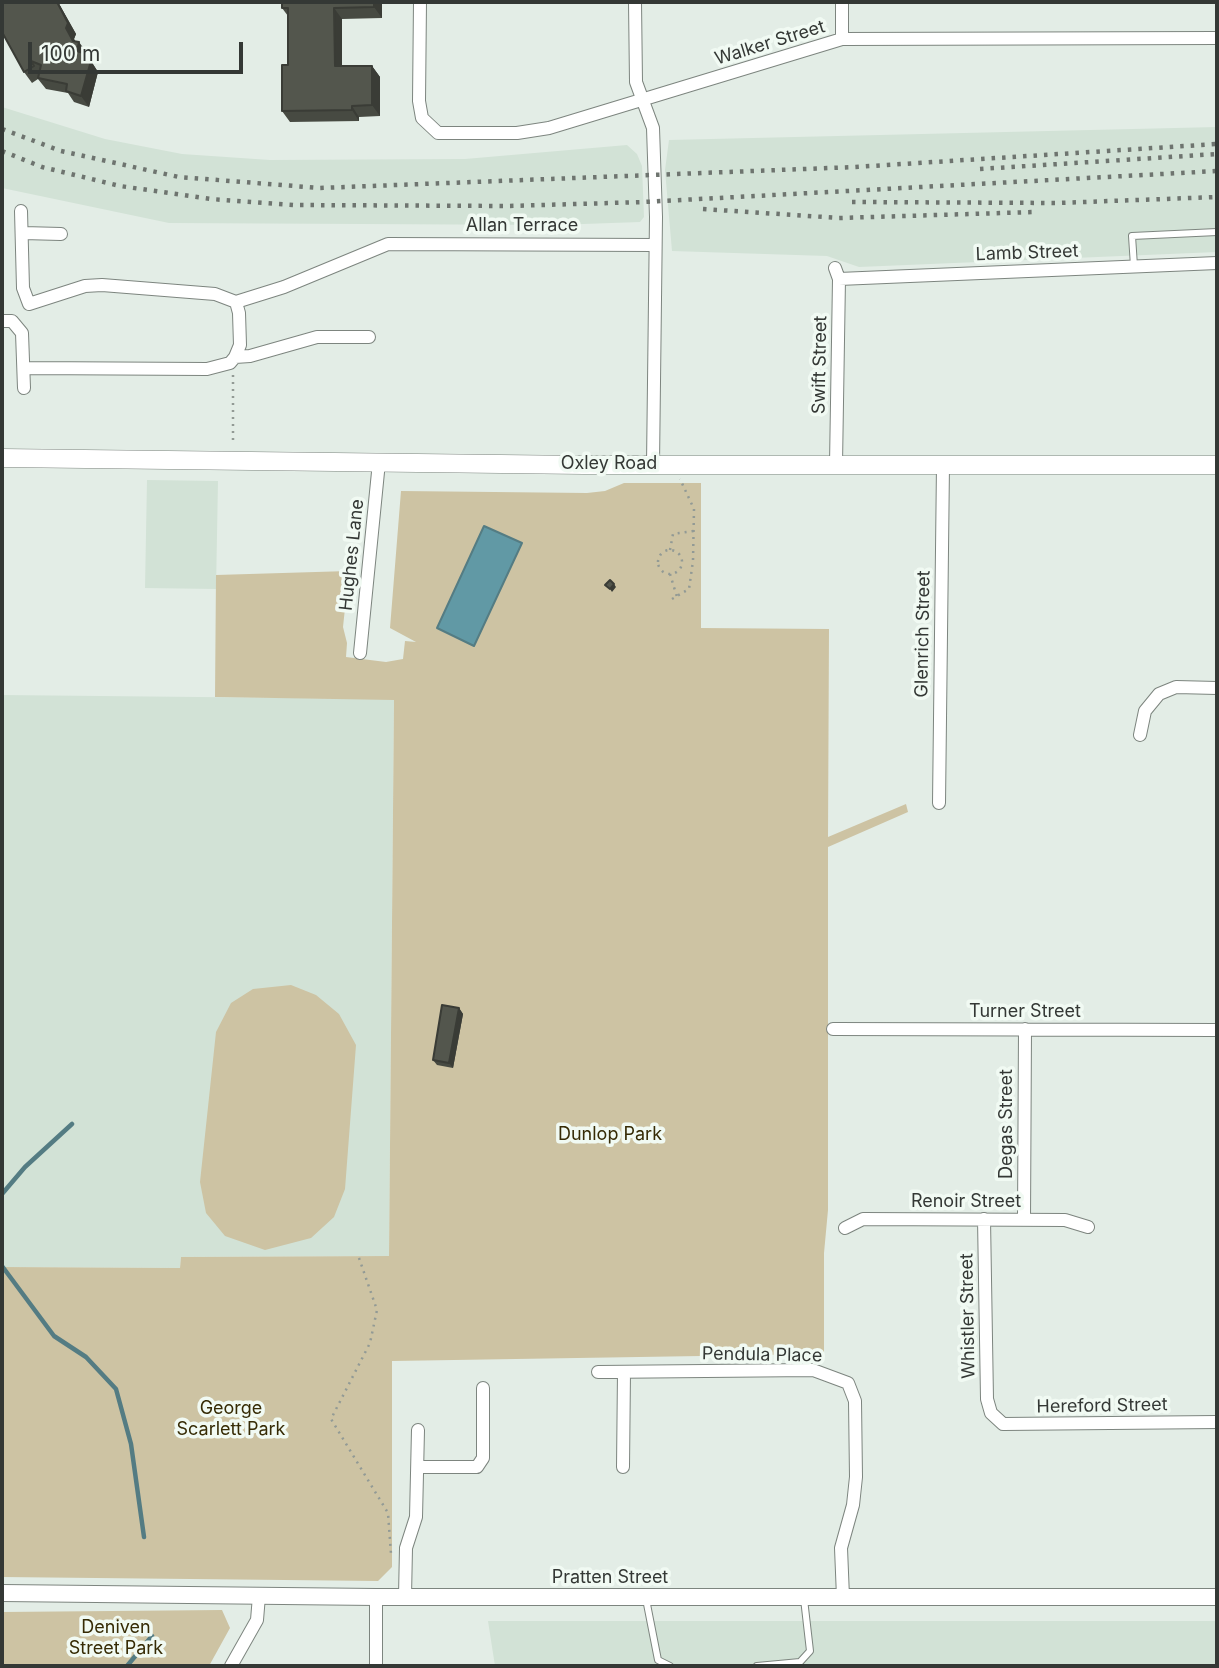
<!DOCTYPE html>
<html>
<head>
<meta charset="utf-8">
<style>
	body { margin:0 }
	#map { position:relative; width:1219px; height:1668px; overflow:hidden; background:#e3ede6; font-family:Inter,sans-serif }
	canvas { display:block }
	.frame { position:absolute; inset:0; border:4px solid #343835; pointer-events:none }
	.scale { position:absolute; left:28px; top:42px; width:215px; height:32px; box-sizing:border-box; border:4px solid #343835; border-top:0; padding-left:9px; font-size:21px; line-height:24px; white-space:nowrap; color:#343835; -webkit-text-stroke:5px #f1faf3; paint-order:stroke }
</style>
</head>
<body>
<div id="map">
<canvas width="1219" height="1668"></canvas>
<div class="frame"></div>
<div class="scale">100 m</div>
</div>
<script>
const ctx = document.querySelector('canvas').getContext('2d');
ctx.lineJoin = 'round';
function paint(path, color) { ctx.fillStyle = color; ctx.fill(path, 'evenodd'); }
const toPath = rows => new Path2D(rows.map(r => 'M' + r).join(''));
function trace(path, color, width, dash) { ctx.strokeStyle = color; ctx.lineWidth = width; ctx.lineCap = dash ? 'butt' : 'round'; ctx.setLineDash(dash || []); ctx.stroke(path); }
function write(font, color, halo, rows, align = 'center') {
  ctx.font = font + ' Inter,sans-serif'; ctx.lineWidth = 7; ctx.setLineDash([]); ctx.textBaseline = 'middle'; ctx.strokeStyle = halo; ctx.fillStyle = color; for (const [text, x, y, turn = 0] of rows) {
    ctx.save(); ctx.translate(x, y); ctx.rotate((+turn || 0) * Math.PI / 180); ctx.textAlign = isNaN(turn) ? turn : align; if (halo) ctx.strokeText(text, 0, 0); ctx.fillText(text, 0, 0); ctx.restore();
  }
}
paint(toPath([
	[2,107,105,139,182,154,270,160,465,159,627,145,637,154,642,166,644,217,640,222,555,225,169,223,2,188],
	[1217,127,1217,252,859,267,827,256,672,251,665,170,669,140],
	[147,480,218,481,216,589,145,588],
	[2,695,394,699,389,1256,181,1257,180,1268,2,1267],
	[488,1621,1217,1621,1217,1666,495,1666]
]), '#d2e2d6');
paint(toPath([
	[624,483,701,483,701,628,829,629,828,837,906,804,908,812,828,847,828,1210,824,1253,824,1354,392,1361,392,1567,378,1581,2,1577,2,1267,180,1268,181,1257,389,1256,394,700,215,697,216,575,349,571,343,627,347,643,346,657,386,662,403,659,405,641,416,642,390,628,401,491,587,493,605,491],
	[291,985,316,995,339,1014,356,1045,345,1189,334,1217,311,1238,265,1250,225,1236,206,1213,200,1182,216,1032,231,1003,253,989],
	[222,1610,230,1628,209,1666,2,1666,2,1612]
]), '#cdc3a3');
const water = toPath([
	[484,526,522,543,474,646,437,628,484,526]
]);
paint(water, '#6199a5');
trace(water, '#547c83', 2);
trace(toPath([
	[2,1194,25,1167,72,1124],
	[2,1266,54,1336,86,1357,116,1389,131,1444,144,1537],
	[127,1666,152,1636]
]), '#547c83', 4.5);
const lane = toPath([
	[1134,266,1132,236,1217,232],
	[646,1599,658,1660,670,1666],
	[757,1666,800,1662,810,1651,804,1599]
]);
const street = toPath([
	[420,2,419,101,422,118,438,133,517,133,549,128,842,39,1217,38],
	[635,2,636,82,653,128,656,217,653,464],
	[842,2,842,39],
	[21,211,23,288,29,304,85,286,102,285,215,294,236,302,239,313,240,345,235,357,230,363,207,369,24,368],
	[23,233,61,234],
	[835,268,839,279,836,464],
	[839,279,1217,263],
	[236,302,284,287,388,244,655,245],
	[2,321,12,321,22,333,24,388],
	[235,357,250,356,317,337,369,337],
	[360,653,379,462],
	[1140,735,1145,711,1159,694,1176,687,1217,688],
	[939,803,943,465],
	[833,1029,1217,1030],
	[984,1219,987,1399,991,1413,1003,1424,1217,1422],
	[1024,1220,1025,1029],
	[845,1228,863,1219,1065,1220,1088,1227],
	[598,1372,813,1370,848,1383,855,1401,856,1477,853,1505,841,1548,843,1597],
	[418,1467,477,1467,483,1458,483,1388],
	[623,1467,624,1372],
	[405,1596,406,1548,416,1517,418,1430],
	[231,1666,257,1620,259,1596],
	[376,1666,376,1597]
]);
const secondary = toPath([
	[2,1593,376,1597,1217,1597]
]);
const primary = toPath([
	[2,458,584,465,1217,465]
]);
trace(lane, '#7d857f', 8);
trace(street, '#7d857f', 14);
trace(secondary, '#7d857f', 18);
trace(primary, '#7d857f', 19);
trace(toPath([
	[233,375,233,442],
	[670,550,673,534,694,531],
	'658 562a12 12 0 1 1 24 0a12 12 0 1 1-24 0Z',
	[670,574,677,597],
	[672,599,689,589,693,561,694,509,680,479],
	[359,1258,377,1310,370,1343,331,1419,388,1513,391,1554]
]), '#929a95', 2.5, [2, 5]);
trace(lane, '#fff', 6);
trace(street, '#fff', 12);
trace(secondary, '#fff', 16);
trace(primary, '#fff', 18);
trace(toPath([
	[2,129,61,151,179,177,320,188,855,167,1217,144],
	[2,151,42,167,120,186,211,199,293,205,509,206,644,202,1217,171],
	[980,169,1217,154],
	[852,202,1057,203,1217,197],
	[703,209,839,218,1035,212]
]), '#6e746f', 4.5, [3.5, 7]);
paint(toPath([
	[2,2,58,2,76,34,74,39,75,41,87,53,86,57,88,60,91,61,98,72,89,107,74,102,68,93,46,89,38,79,32,83,24,72],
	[382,2,382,18,342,19,342,66,372,66,380,77,380,116,359,117,359,121,290,122,282,111,288,65,288,16,282,8],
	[459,1008,463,1014,453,1068,437,1065,433,1060]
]), '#474a42');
paint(toPath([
	[57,2,58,2,76,34,74,39,78,46,79,42,87,53,86,57,90,63,91,61,98,72,89,107,81,96,77,51,66,28],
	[374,2,382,2,382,18,374,7],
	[334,8,342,19,342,77,335,66],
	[372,66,380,77,380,116,372,105],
	[352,106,359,117,359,121,352,110],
	[614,584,616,587,612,592,610,589],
	[459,1008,463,1014,453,1068,449,1063]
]), '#3a3c36');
const building = toPath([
	[2,2,57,2,68,23,66,28,73,41,79,42,77,51,83,53,82,58,91,61,81,96,66,91,67,84,38,78,41,65,31,61,34,66,24,72,2,32,2,2],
	[282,2,374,2,374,7,334,8,335,66,372,66,372,105,352,106,352,110,282,111,282,65,288,65,288,8,282,8,282,2],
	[610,580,614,584,610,589,605,585,610,580],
	[442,1005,459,1008,449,1063,433,1060,442,1005]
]);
paint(building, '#53564d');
trace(building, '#3a3c36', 2);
write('18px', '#343835', '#f1faf3', [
	["Walker Street",770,43,-17],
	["Allan Terrace",522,226],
	["Lamb Street",1027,253,-2],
	["Swift Street",820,365,-89],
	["Oxley Road",609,464],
	["Hughes Lane",352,555,-84],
	["Glenrich Street",923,634,-89],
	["Turner Street",1025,1012],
	["Degas Street",1007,1124,-90],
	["Renoir Street",966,1202],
	["Whistler Street",968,1316,-91],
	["Pendula Place",762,1355,1],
	["Hereford Street",1102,1406,-1],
	["Pratten Street",610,1578]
]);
write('18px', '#362b05', '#f1faf3', [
	["Dunlop Park",610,1135],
	["George",231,1409],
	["Scarlett Park",231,1430],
	["Deniven",116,1628],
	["Street Park",116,1649]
]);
</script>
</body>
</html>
